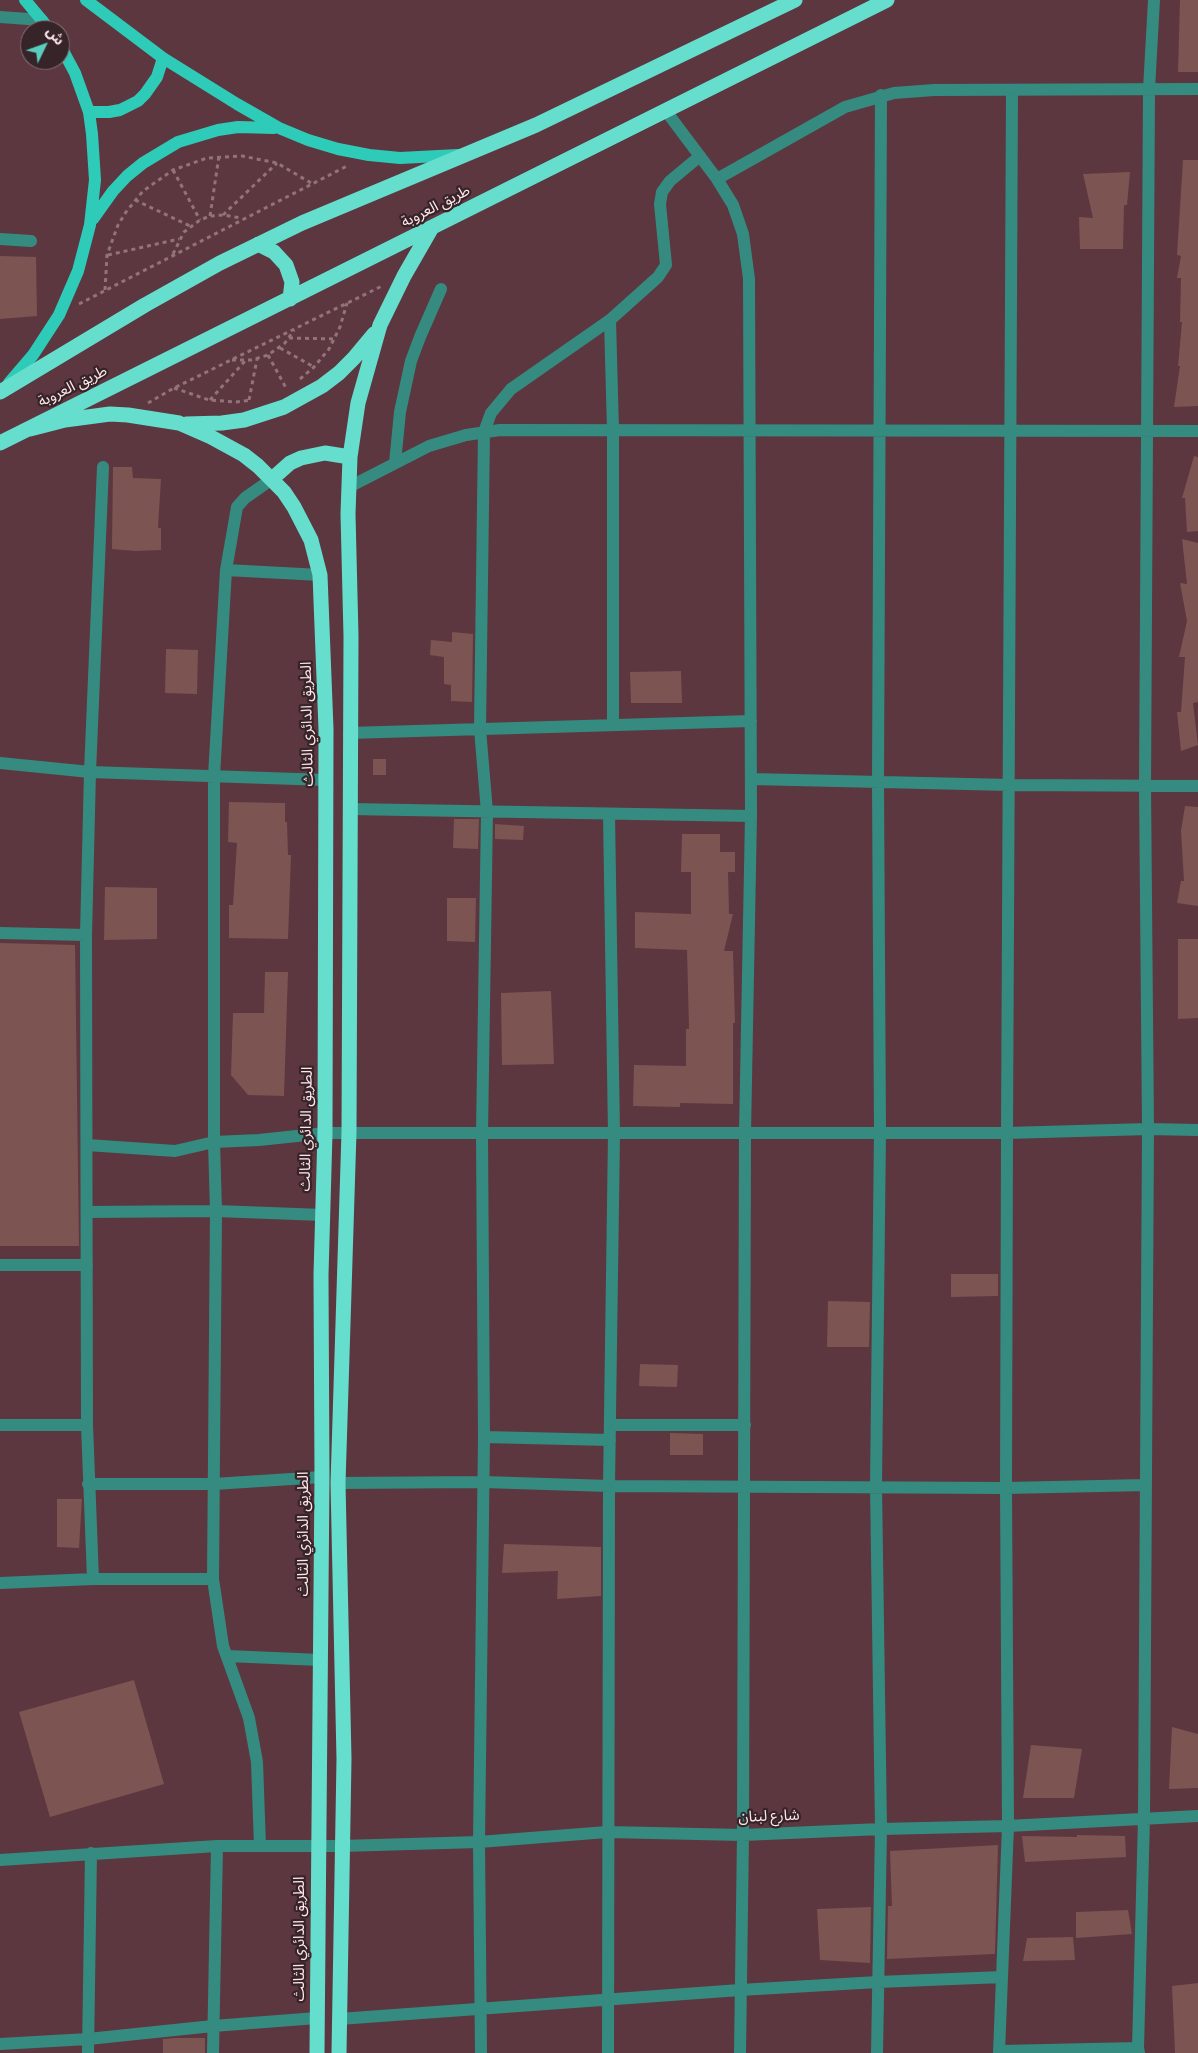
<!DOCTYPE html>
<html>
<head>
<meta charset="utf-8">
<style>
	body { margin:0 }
	#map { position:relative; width:1198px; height:2053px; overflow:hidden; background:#5c3740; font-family:"Titillium Web","Noto Sans Arabic",sans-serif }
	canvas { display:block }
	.north { position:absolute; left:20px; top:20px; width:50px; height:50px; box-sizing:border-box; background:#362428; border:1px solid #867276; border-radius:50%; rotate:48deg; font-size:14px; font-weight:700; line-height:20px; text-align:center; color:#fee6eb }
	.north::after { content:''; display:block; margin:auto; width:18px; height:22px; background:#59cebe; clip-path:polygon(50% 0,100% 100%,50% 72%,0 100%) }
</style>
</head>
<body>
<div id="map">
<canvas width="1198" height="2053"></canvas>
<div class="north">ش</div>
</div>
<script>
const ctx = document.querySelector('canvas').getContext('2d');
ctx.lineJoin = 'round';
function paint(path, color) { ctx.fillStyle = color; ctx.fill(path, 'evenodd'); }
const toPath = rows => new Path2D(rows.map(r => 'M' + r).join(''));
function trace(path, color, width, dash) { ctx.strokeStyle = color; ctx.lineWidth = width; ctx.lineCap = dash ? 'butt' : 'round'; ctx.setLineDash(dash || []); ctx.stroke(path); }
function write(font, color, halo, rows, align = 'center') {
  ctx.font = font + ' "Titillium Web","Noto Sans Arabic",sans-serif'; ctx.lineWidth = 4.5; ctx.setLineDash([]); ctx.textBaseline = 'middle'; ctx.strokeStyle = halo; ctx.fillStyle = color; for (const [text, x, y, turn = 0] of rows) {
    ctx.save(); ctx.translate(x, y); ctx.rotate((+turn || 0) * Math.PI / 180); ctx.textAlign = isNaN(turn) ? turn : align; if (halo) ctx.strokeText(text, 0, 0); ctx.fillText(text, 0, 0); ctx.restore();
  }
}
paint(toPath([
	[1180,0,1198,0,1198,72,1178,72],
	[1183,160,1198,160,1198,406,1174,407,1180,366,1178,366,1182,322,1180,322,1181,278,1177,278,1181,256,1177,255],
	[1130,172,1127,205,1124,205,1123,249,1080,249,1079,217,1093,218,1083,174],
	[0,256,36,257,37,316,0,319],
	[1194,456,1198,457,1198,531,1187,532,1185,498,1182,498],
	[113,467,132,467,133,478,161,479,158,528,161,528,161,550,135,551,112,549],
	[1182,539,1198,543,1198,702,1193,703,1198,745,1181,751,1177,712,1181,712,1185,657,1179,657,1187,621,1180,583,1187,584],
	[452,632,473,634,472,702,451,701,451,685,444,684,444,657,430,655,431,640,452,642],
	[166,649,198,650,197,694,165,693],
	[681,671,682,703,631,703,630,672],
	[373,759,386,759,386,775,373,775],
	[229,802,285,803,285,822,287,822,288,855,291,855,288,939,229,938,229,905,233,905,237,843,228,842],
	[1185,806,1198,807,1198,906,1177,903,1181,881,1184,881,1181,831],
	[454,819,479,819,478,849,453,848],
	[495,824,524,826,523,840,495,839],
	[682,834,720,834,720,852,735,852,735,872,728,872,729,914,733,914,724,951,733,951,735,1023,733,1023,733,1104,680,1103,680,1107,633,1106,634,1065,686,1066,686,1029,689,1029,687,950,635,948,635,912,691,914,691,872,681,872],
	[105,887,157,888,157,939,104,940],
	[447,898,476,898,475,942,447,941],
	[1178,939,1198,939,1198,1018,1178,1019],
	[0,943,75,945,79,1246,0,1246],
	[265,972,288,972,284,1096,248,1095,231,1075,233,1013,264,1013],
	[551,991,554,1064,502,1065,501,993],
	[951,1274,998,1274,998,1296,951,1297],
	[828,1301,870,1302,869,1347,827,1347],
	[640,1364,678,1365,677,1387,639,1386],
	[670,1433,703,1434,703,1455,670,1455],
	[57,1499,82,1499,79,1548,57,1547],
	[504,1544,601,1547,601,1596,557,1599,558,1571,502,1573],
	[134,1680,164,1784,50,1817,19,1712],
	[1172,1727,1198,1734,1198,1788,1169,1789],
	[1031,1745,1082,1749,1074,1798,1023,1798],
	[1077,1835,1125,1836,1126,1857,1025,1862,1022,1836,1077,1837],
	[998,1845,995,1954,887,1959,888,1906,892,1906,890,1851],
	[871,1907,870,1963,820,1960,817,1909],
	[1128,1910,1132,1934,1076,1938,1076,1912],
	[1073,1937,1075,1960,1023,1961,1027,1938],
	[1198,1983,1198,2053,1175,2053,1172,1986],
	[175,2038,205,2038,205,2053,163,2053,163,2039]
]), '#7c5451');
trace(toPath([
	[173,170,200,220],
	[135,200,190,226],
	[223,215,277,163],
	[210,216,219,156],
	[173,254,184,232,200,220,210,216,223,215,241,218],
	[108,255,179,239],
	[105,290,107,255,118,225,126,212,143,191,173,170,207,158,242,156,277,163,311,183],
	[79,304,347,166],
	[289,338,335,339],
	[280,348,314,367],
	[268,355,286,388],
	[232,360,251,360,268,355,285,343,294,330],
	[300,379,314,367,329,349,340,327,347,303],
	[174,388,209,400,236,402,251,400],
	[210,400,245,361],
	[249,400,257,359],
	[148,403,174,388,382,286]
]), '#93737a', 3, [4, 4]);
trace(toPath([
	[0,17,42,20],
	[666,111,717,179,733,205,743,234,749,279,751,816,745,1133,743,1835,740,2053],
	[717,179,845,107,894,93,934,90,1198,89],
	[0,239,31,241],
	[610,320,613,430,613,725],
	[395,463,400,412,411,361,420,337,441,289],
	[349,487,429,446,466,435,500,430,1198,431],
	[226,570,320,575],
	[349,733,751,721],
	[0,763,90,772,326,780],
	[751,779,1010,785,1198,786],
	[349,809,751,816],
	[0,933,86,935],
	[87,1145,175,1151,214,1142,259,1140,325,1133,1007,1133,1148,1129,1198,1130],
	[87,1212,216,1211,323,1215],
	[0,1265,87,1265],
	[0,1425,87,1425],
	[611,1425,745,1425],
	[484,1437,610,1440],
	[338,1483,483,1482,609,1486,1006,1488,1146,1485],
	[88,1484,214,1484,322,1477],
	[93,1579,87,1425,86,935,90,772,103,467],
	[0,1583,93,1579,213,1579],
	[227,1656,320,1660],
	[260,1846,257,1762,249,1718,223,1646,213,1579,216,1211,214,1142,214,776,226,570,237,507,245,498,272,479],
	[0,1860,217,1846,341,1846,479,1842,607,1832,743,1835,881,1829,1008,1826,1198,1816],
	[339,2019,740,1990,878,1982,1002,1977],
	[0,2044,88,2039,213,2026,317,2018],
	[1000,2051,1138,2048],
	[88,2053,91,1853],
	[213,2053,217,1846],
	[481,2053,479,1842,484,1437,482,1134,487,812,480,729,484,432,491,413,511,389,610,320,658,277,666,265,660,204,662,192,670,181,700,156],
	[608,2053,609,1486,614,1134,609,814],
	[877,2053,881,1829,876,1486,880,1131,878,782,881,95],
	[999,2053,1008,1826,1006,1488,1007,1133,1012,90],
	[1139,2053,1138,2048,1144,1818,1148,1129,1145,785,1149,89,1154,0]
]), '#368b80', 12);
trace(toPath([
	[25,0,50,30],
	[86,0,163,58,237,104,279,128,308,140,338,149,369,155,400,158,458,155],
	[89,112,109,112,120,110,138,101,145,94,157,77,163,58],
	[93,219,113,191,127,176,143,163,178,142,218,130,238,127,274,128],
	[9,383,33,355,59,315,78,271,90,225,95,180,92,134,89,112,75,73,60,45]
]), '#2fcbb9', 12);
trace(toPath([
	[258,244,274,252,286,265,292,282,290,299],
	[0,392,145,305,220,263,302,223,536,125,795,0],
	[186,424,222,423,244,420,284,407,322,386,339,373,354,358,374,334],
	[30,429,65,420,110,414,128,415,179,423,211,437,244,455,258,466,284,492,294,507,311,540,320,575,326,729,325,1133,321,1275,322,1477,317,2053],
	[0,443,887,0],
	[272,479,290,463,301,458,325,453,350,457],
	[339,2053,344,1759,338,1483,349,1132,351,636,348,514,350,457,358,403,380,325,404,276,431,229]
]), '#66decd', 15);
write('15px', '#fee6eb', '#362428', [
	["طريق العروبة",436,207,-27],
	["طريق العروبة",73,387,-26],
	["الطريق الدائري الثالث",308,724,-91],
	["الطريق الدائري الثالث",307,1129,-89],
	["الطريق الدائري الثالث",304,1534,-90],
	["شارع لبنان",769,1817,-2],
	["الطريق الدائري الثالث",300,1939,-90]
]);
</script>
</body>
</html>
